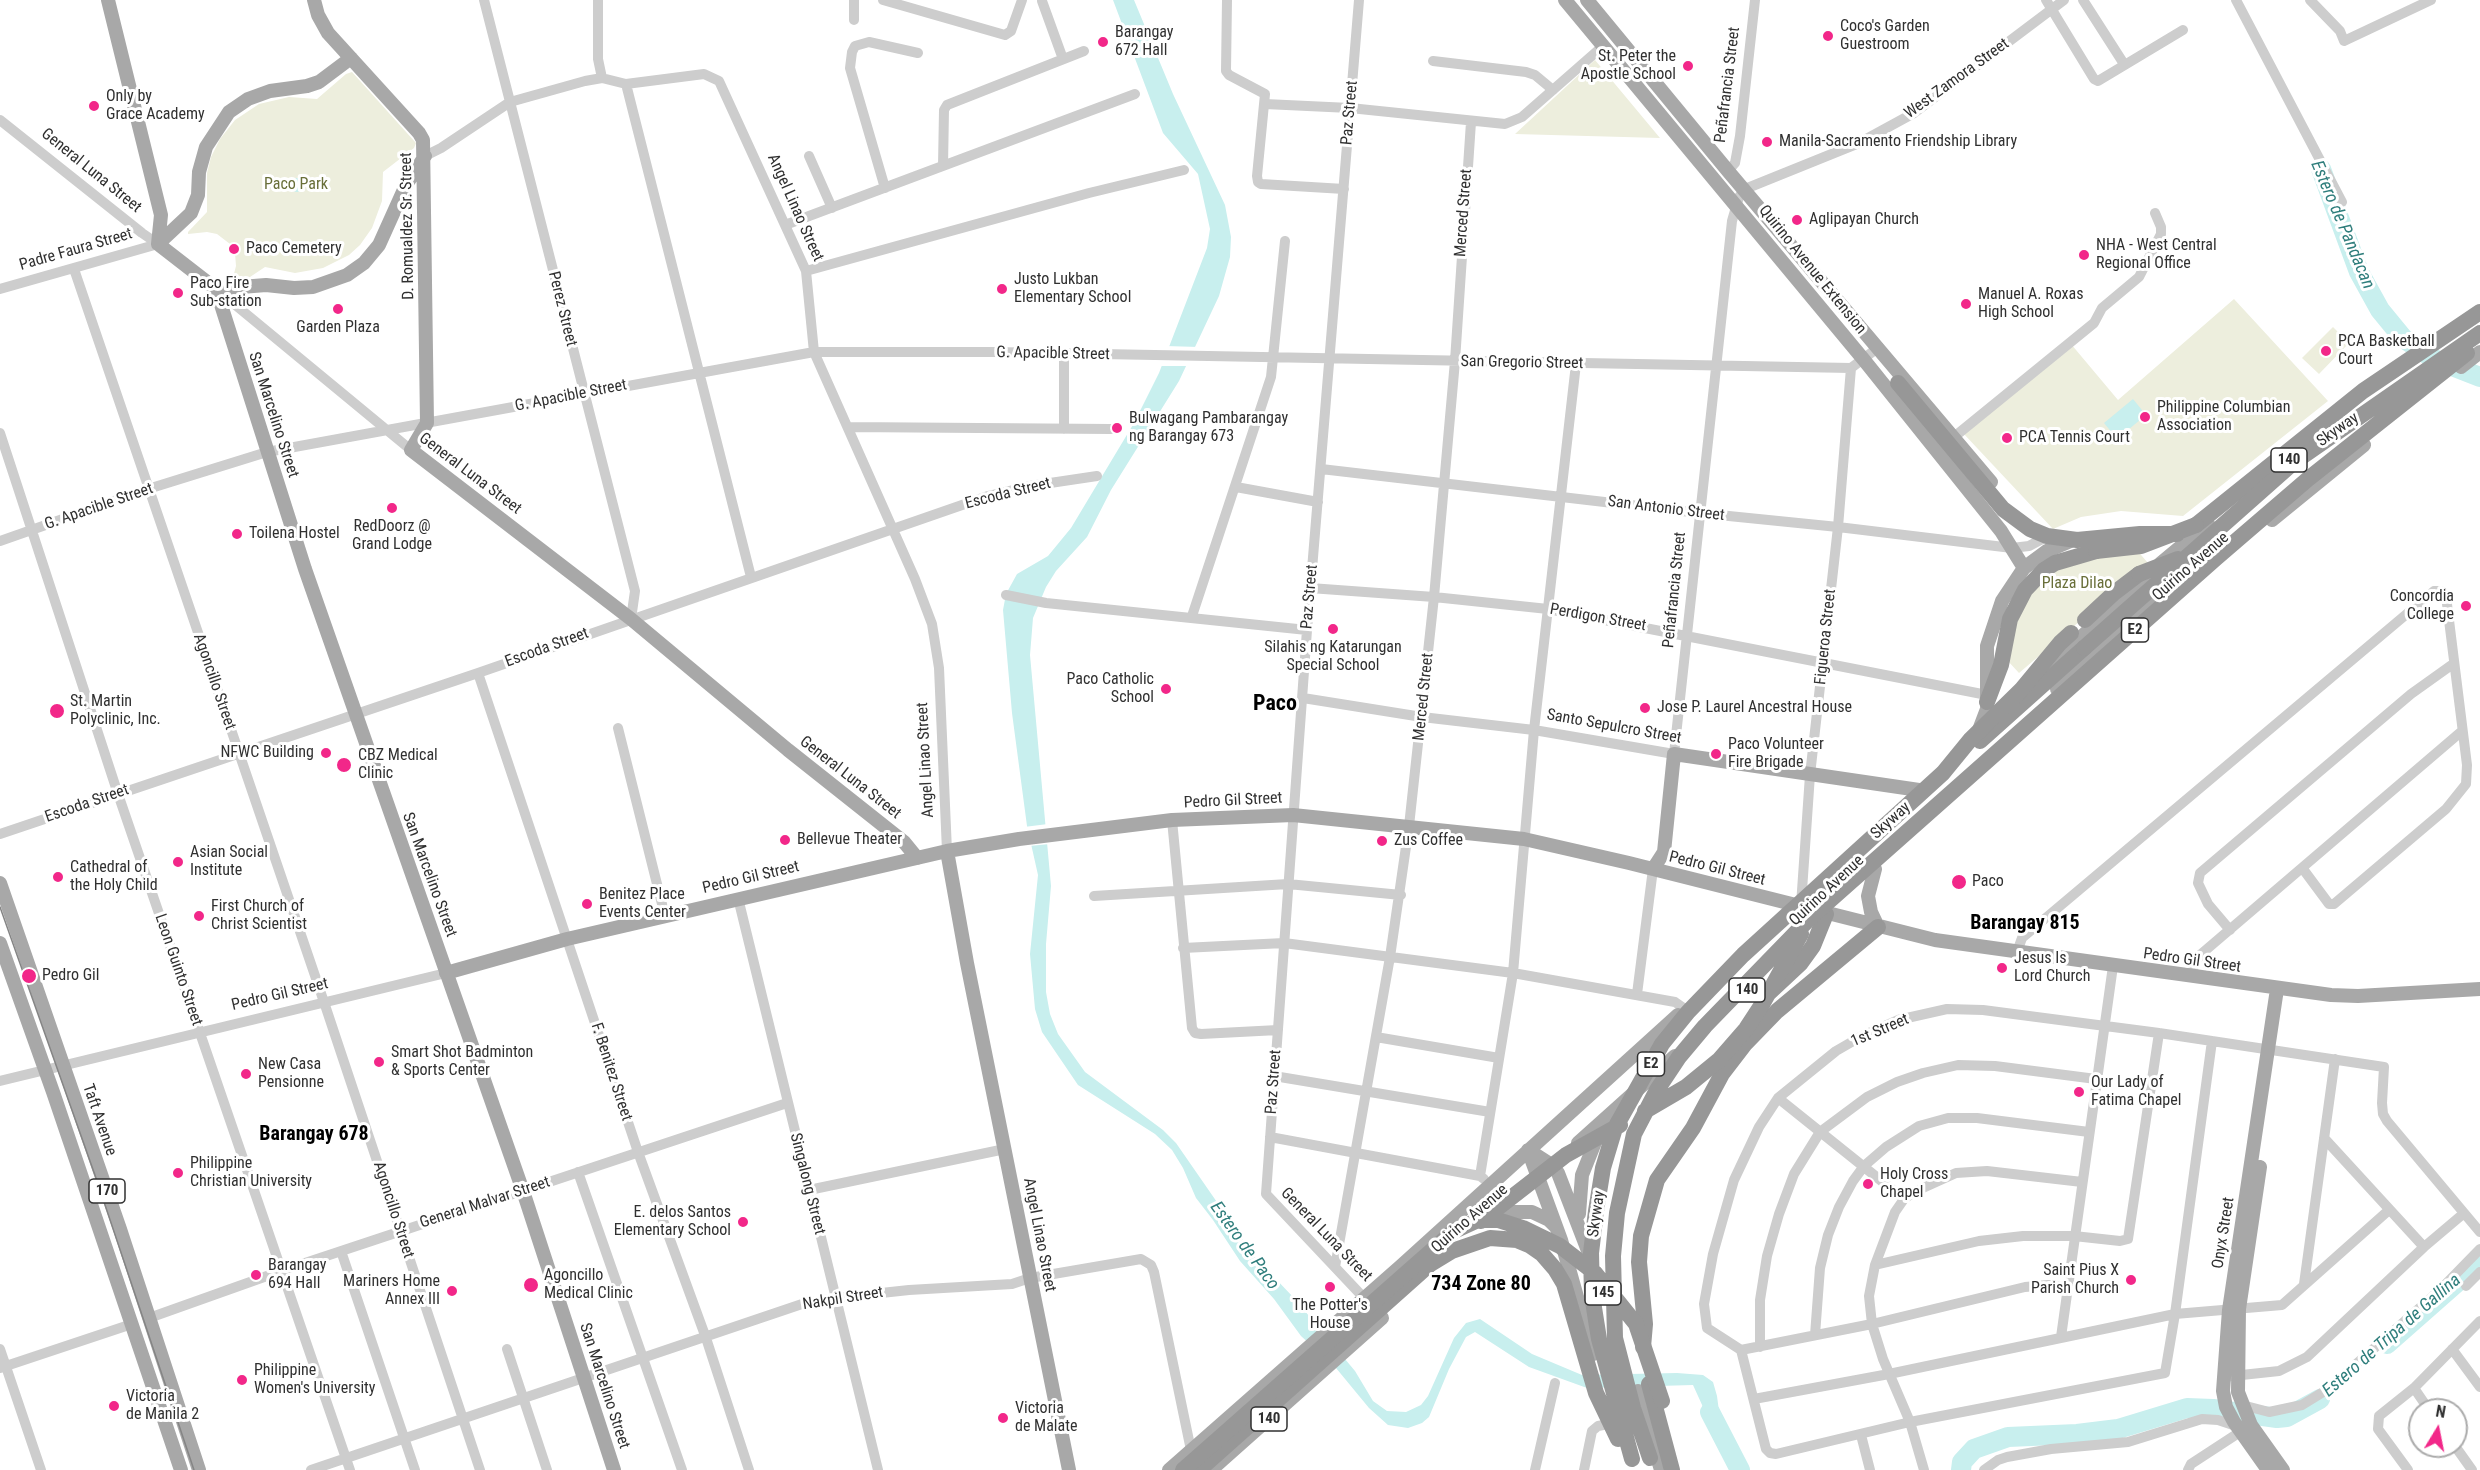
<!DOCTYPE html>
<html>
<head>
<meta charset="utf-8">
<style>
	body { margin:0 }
	#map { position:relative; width:2480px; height:1470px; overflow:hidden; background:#fff; font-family:"Roboto Condensed",sans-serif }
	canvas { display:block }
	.north { position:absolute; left:2408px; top:1398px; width:60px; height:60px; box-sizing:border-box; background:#fff; border:2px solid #acacac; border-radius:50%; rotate:10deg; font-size:16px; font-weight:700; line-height:24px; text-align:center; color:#303030 }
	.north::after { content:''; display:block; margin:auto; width:21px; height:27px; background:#f22789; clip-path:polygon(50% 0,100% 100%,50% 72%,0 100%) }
</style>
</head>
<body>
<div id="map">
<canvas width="2480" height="1470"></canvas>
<div class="north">N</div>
</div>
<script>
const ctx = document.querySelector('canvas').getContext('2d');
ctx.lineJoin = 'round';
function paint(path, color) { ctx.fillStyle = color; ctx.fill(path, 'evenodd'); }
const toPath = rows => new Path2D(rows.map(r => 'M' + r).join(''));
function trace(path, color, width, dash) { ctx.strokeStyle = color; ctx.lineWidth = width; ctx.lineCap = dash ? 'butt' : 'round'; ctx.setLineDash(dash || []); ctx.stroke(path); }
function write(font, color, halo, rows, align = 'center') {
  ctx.font = font + ' "Roboto Condensed",sans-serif'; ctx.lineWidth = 6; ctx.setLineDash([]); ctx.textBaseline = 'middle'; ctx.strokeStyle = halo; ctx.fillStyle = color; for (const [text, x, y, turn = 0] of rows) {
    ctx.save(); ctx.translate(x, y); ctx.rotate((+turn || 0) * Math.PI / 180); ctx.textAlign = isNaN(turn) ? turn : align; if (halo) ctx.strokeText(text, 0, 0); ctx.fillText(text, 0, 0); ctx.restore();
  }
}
paint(toPath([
	[1595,60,1660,138,1515,134],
	[352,72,416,143,414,148,383,172,382,201,372,228,360,245,349,255,323,268,295,273,265,267,235,287,231,285,236,266,235,253,230,244,217,234,207,232,188,234,188,232,207,212,207,173,211,157,220,139,235,120,259,104,289,97,317,99,346,74],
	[2234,299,2328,401,2183,516,2121,511,2081,517,2053,529,1963,433,2071,344,2118,400],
	[2333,327,2349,343,2319,374,2302,358],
	[2135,548,2148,563,2019,673,2007,660,2009,636,2042,567]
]), '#edeedd');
paint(toPath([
	[1113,0,1134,0,1173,94,1225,205,1231,237,1230,257,1219,296,1179,381,1111,490,1087,537,1056,571,1046,587,1033,618,1030,655,1051,886,1046,944,1046,992,1050,1014,1058,1034,1085,1072,1163,1130,1176,1143,1255,1257,1294,1298,1355,1371,1373,1401,1387,1411,1406,1412,1421,1405,1428,1396,1454,1338,1466,1323,1480,1319,1532,1354,1582,1375,1677,1373,1703,1375,1713,1382,1717,1396,1722,1434,1708,1418,1693,1385,1587,1388,1529,1367,1475,1332,1466,1337,1449,1369,1429,1417,1422,1423,1408,1428,1388,1425,1369,1408,1336,1368,1301,1336,1274,1299,1240,1261,1213,1220,1196,1198,1183,1168,1172,1150,1155,1134,1078,1085,1042,1032,1035,1009,1030,954,1038,875,1027,826,1012,713,1003,610,1006,594,1017,574,1048,556,1071,528,1134,423,1159,373,1207,248,1210,229,1198,174,1163,133],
	'290 185a7 7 0 1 1 14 0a7 7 0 1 1-14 0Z',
	[2133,399,2146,415,2117,439,2104,423]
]), '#c8efee');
paint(toPath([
	[1165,346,1199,347,1189,366,1158,366],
	[1048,824,1050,844,1029,846,1024,827]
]), '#fff');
trace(toPath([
	[2321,169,2359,272,2380,310,2403,338,2434,359,2480,377],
	[2387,1344,2463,1277,2480,1259],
	[1710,1412,1740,1470],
	[1961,1470,1962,1462,1974,1449,2008,1437,2077,1434,2118,1429,2187,1408,2213,1409,2277,1418,2287,1417,2320,1399]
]), '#c8efee', 20);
trace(toPath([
	[484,0,635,591,631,619],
	[598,0,598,59,602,78],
	[854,0,854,20],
	[883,0,1005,35,1011,31,1022,0],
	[1227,0,1226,71,1229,75,1265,94,1257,176,1258,182,1261,184,1344,189],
	[1359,0,1307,630,1266,1194,1364,1298],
	[2046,0,2094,79,2098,81,2183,30],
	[2083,0,2124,64],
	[2236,0,2342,202],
	[2310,0,2340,31,2344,41,2431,0],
	[1042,1,1063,59],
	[1433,61,1526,72,1535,75,1553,90],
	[626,84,751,577],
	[1265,104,1350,108,1505,124,1522,117,1603,46],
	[0,120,142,233,158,244],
	[425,156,441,148,510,102,585,81,602,78,626,84,704,74,719,81,806,271,814,352,915,579,932,624,939,668,947,851],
	[809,156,832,208],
	[943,166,944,110,947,105,1084,51],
	[1728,171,1735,163,1740,136,1755,0],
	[885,188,850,68,852,52,855,46,869,42,918,53],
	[785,225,1135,94],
	[74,269,324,1002,480,1470],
	[806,271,1089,193,1184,170],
	[0,289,158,244],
	[216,289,411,450],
	[848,427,1111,429],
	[1064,429,1064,354],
	[0,433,118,794,350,1470],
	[1954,437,2094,323,2102,308,2139,277,2161,234,2161,227,2155,213],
	[1321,469,1699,513,1838,527,2012,548,2029,546,2044,538],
	[1236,487,1318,502],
	[0,541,148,489,267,452,814,352,994,352,1851,368,1879,347],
	[1310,588,1434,597,1548,609,1987,695],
	[1006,595,1046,603,1307,630],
	[1192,616,1271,377,1285,241],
	[478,673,638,1152,706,1338,749,1470],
	[1303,698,1422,717,1534,730,1674,754,1732,221,1739,197,1745,189,1859,143,1914,113,2064,0],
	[618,728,665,916],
	[1172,820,1192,1028,1195,1033,1201,1034,1278,1030],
	[0,834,478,673,988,496,1030,486,1097,476],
	[1094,896,1288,884,1401,895],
	[738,898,878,1470],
	[1801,905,1810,775,1838,527,1851,368],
	[2230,930,2208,904,2198,883,2200,873,2411,694,2453,664],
	[1183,948,1284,943,1513,973,1675,1002,1685,1009],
	[2017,952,2022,938,2434,591,2442,591,2446,596,2467,765,2466,784,2446,809,2334,904,2329,904,2303,869],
	[2191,977,2195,963,2200,955,2462,731],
	[1637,994,1653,869],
	[1376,1037,1499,1058],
	[1274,1076,1490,1112],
	[0,1081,446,973],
	[1778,1098,1904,1199],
	[1270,1137,1480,1176,1484,1179],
	[2324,1138,2424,1247],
	[578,1172,682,1470],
	[1480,1176,1513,973,1534,730,1576,364],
	[809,1190,1005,1149],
	[341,1251,415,1470],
	[1875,1265,1979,1241,2023,1236,2074,1236,2120,1241,2128,1239,2159,1033],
	[1335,1267,1390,957,1409,826,1434,597,1455,361,1471,122],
	[2304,1284,2335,1059],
	[2466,1286,2480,1272],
	[2068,1287,2048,1285,2025,1287,1872,1324,1741,1350,1707,1328,1704,1304,1713,1254,1734,1180,1759,1127,1778,1098,1836,1051,1862,1036,1898,1020,1947,1009,1983,1010,2159,1033,2384,1067,2382,1103,2383,1114,2387,1121,2480,1232],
	[149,1318,281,1271,787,1103],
	[1815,1335,1820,1268,1828,1235,1839,1207,1853,1181,1864,1166,1886,1147,1919,1126,1948,1118,1977,1118,2089,1132],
	[2061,1337,2113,966],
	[1760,1347,1760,1300,1767,1256,1779,1214,1794,1174,1820,1132,1867,1097,1897,1082,1923,1073,1958,1065,1995,1066,2096,1079],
	[0,1349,41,1470],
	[507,1349,547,1470],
	[2452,1349,2480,1387],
	[1741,1350,1766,1449,1770,1453,1776,1454,1910,1422,2165,1373,2175,1314,2212,1041],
	[0,1368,132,1324],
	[2223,1377,2279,1371,2307,1357,2424,1247,2463,1214],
	[2414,1388,2429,1410],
	[1754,1399,1889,1374,2175,1314,2282,1305,2389,1210],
	[2242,1405,2269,1412,2302,1405,2328,1389,2440,1290,2480,1249],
	[1861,1435,1870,1470],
	[2455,1446,2472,1470],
	[311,1470,802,1304,835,1298,909,1290,1012,1284,1030,1278,1141,1259,1151,1265,1154,1272,1192,1455],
	[1535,1470,1555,1383],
	[1584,1470,1592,1431,1598,1426,1614,1423],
	[1924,1470,1910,1422,1883,1359,1872,1324,1869,1296,1875,1265,1895,1212,1904,1199,1914,1192,1956,1173,1987,1171,2082,1182],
	[1984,1470,1998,1460,2007,1457,2051,1449,2128,1442,2202,1419,2218,1420,2236,1426],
	[2188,1470,2191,1464,2240,1432],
	[2408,1470,2378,1429,2379,1416,2414,1388,2480,1321]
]), '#cdcdcd', 10);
trace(toPath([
	[108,0,161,215,158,244],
	[314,0,318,15,328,33,419,133,423,140,427,423,411,450,631,619,788,750,904,842,917,858],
	[1565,0,1864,360,2001,531,2024,568],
	[1587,0,1728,171,1991,482],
	[158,244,191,213,198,195,199,172,206,147,229,112,248,99,270,91,307,86,319,82,351,58],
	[158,244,216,289],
	[216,289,305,569,523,1191,614,1470],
	[216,289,266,285,294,288,313,287,347,275,364,263,379,245,406,185,425,156],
	[2461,367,2480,352],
	[2272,520,2364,445],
	[2160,564,2208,524],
	[2046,670,2146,577],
	[2057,689,2165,586],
	[1979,730,1987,709,1987,646,2002,601,2024,568,2047,551,2075,539],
	[947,851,967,963,1069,1470],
	[1653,869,1664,852,1674,754,1919,790],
	[1875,869,1868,896,1871,912,1878,927],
	[0,883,120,1229,199,1470],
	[0,943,53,1092,181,1470],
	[446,973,567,939,947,851,1019,839,1172,820,1293,815,1524,839,1629,863,1935,940,2331,995,2358,996,2480,989],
	[1578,1143,1675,1056],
	[1528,1150,1553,1166,1558,1173,1590,1256],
	[1528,1150,1561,1240,1593,1354],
	[2260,1167,2239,1309,2238,1392,2251,1425,2283,1470],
	[1579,1214,1582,1175,1598,1135],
	[1496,1217,1509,1212,1532,1212,1549,1220,1556,1227],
	[1638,1391,1661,1470],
	[1169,1470,1401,1266,1678,1015],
	[1211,1470,1382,1318],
	[2268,1470,2234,1422,2226,1407,2223,1391,2229,1310,2277,989]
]), '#a8a8a8', 14);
trace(toPath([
	[2196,525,2363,391,2480,312],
	[2085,620,2114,593,2139,574],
	[1987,702,2001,665,2010,619,2025,590,2044,570,2055,563,2096,551],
	[1980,741,2084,648],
	[1770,992,1800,964,1813,946,1826,914],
	[1643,1347,1645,1324,1639,1262,1641,1236,1657,1180,1693,1128,1722,1074,1745,1044,1777,1011,1878,927],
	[1649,1384,1672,1470],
	[1199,1470,1429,1265]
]), '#979797', 16);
trace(toPath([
	[0,907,96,1178,194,1470]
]), '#858585', 1.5);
trace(toPath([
	[1898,383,2003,509,2030,529,2047,536,2077,540,2140,534,2177,534],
	[2096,551,2141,546,2196,525],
	[2139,574,2178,559],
	[2084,648,2293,463,2480,333],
	[1645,1111,1686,1087,1719,1060,1746,1029,1763,1003,1801,934],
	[1481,1221,1566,1155,1620,1125],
	[1429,1265,1452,1251,1490,1238,1517,1240,1529,1245,1542,1254,1555,1269,1564,1284,1596,1393,1618,1439],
	[1650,1458,1633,1408,1615,1338,1613,1256,1617,1213,1634,1134,1657,1090,1679,1057,1705,1026,1811,917,2215,559,2308,479,2467,353],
	[1632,1459,1599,1339,1592,1295,1591,1253,1596,1211,1603,1168,1615,1128,1662,1044,1688,1012,1743,955,1943,773,1970,740,2021,690,2060,643,2071,633],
	[1183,1470,1454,1231,1478,1220,1498,1220,1523,1228,1560,1246,1595,1273,1636,1324,1662,1401]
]), '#979797', 16);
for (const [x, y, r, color] of [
	[1828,36,6,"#f22789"],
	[1103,42,6,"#f22789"],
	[1688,66,6,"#f22789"],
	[94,106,6,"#f22789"],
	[1767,142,6,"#f22789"],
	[1797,220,6,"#f22789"],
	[234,249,6,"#f22789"],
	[2084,255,6,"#f22789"],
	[1002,289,6,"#f22789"],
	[178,293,6,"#f22789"],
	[1966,304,6,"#f22789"],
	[338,309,6,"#f22789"],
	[2326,351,6,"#f22789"],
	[2145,417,6,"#f22789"],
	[1117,428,6,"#f22789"],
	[2007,438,6,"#f22789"],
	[392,508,6,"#f22789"],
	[237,534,6,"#f22789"],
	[2466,606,6,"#f22789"],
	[1333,629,6,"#f22789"],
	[1166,689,6,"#f22789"],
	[1645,708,6,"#f22789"],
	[57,711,8,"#f22789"],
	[326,753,6,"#f22789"],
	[1716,754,6,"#f22789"],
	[344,765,8,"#f22789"],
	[785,840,6,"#f22789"],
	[1382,841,6,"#f22789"],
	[178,862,6,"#f22789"],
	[58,877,6,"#f22789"],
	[1959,882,8,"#f22789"],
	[587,904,6,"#f22789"],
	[199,916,6,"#f22789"],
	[2002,968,6,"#f22789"],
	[29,976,8,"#f22789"],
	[379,1062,6,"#f22789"],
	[246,1074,6,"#f22789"],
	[2079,1092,6,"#f22789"],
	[178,1173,6,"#f22789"],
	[1868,1184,6,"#f22789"],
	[743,1222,6,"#f22789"],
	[256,1275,6,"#f22789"],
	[2131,1280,6,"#f22789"],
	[531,1285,8,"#f22789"],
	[1330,1287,6,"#f22789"],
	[452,1291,6,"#f22789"],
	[242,1380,6,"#f22789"],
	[114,1406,6,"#f22789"],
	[1003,1418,6,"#f22789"]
]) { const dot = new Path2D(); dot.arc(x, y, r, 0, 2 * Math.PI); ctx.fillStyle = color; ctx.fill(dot); trace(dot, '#fff', 2); }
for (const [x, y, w] of [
	[2289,460,36],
	[2135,630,27],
	[1747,990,36],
	[1651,1064,27],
	[107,1191,36],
	[1603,1293,36],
	[1269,1419,36]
]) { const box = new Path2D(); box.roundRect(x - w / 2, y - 12, w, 24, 4.5); ctx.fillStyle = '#fff'; ctx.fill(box); trace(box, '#303030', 1.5); }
write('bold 15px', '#303030', null, [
	["140",2289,460],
	["E2",2135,630],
	["140",1747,990],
	["E2",1651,1064],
	["170",107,1191],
	["145",1603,1293],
	["140",1269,1419]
]);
write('16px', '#303030', '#fff', [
	["Coco's Garden",1840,27],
	["Guestroom",1840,45],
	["Barangay",1115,33],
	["672 Hall",1115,51],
	["St. Peter the",1676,57,"right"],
	["Apostle School",1676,75,"right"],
	["Only by",106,97],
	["Grace Academy",106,115],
	["Manila-Sacramento Friendship Library",1779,142],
	["Aglipayan Church",1809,220],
	["NHA - West Central",2096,246],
	["Regional Office",2096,264],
	["Paco Cemetery",246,249],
	["Justo Lukban",1014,280],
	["Elementary School",1014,298],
	["Paco Fire",190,284],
	["Sub-station",190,302],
	["Manuel A. Roxas",1978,295],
	["High School",1978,313],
	["Garden Plaza",338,328,"center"],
	["PCA Basketball",2338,342],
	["Court",2338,360],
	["Philippine Columbian",2157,408],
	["Association",2157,426],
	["Bulwagang Pambarangay",1129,419],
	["ng Barangay 673",1129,437],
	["PCA Tennis Court",2019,438],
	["RedDoorz @",392,527,"center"],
	["Grand Lodge",392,545,"center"],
	["Toilena Hostel",249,534],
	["Concordia",2454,597,"right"],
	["College",2454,615,"right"],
	["Silahis ng Katarungan",1333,648,"center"],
	["Special School",1333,666,"center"],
	["Paco Catholic",1154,680,"right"],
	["School",1154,698,"right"],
	["St. Martin",70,702],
	["Polyclinic, Inc.",70,720],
	["Jose P. Laurel Ancestral House",1657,708],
	["Paco Volunteer",1728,745],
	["Fire Brigade",1728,763],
	["NFWC Building",314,753,"right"],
	["CBZ Medical",358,756],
	["Clinic",358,774],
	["Bellevue Theater",797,840],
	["Zus Coffee",1394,841],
	["Asian Social",190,853],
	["Institute",190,871],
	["Cathedral of",70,868],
	["the Holy Child",70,886],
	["Paco",1972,882],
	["Benitez Place",599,895],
	["Events Center",599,913],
	["First Church of",211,907],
	["Christ Scientist",211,925],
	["Jesus Is",2014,959],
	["Lord Church",2014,977],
	["Pedro Gil",42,976],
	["Smart Shot Badminton",391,1053],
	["& Sports Center",391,1071],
	["New Casa",258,1065],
	["Pensionne",258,1083],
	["Our Lady of",2091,1083],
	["Fatima Chapel",2091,1101],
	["Philippine",190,1164],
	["Christian University",190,1182],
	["Holy Cross",1880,1175],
	["Chapel",1880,1193],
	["E. delos Santos",731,1213,"right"],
	["Elementary School",731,1231,"right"],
	["Barangay",268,1266],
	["694 Hall",268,1284],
	["Saint Pius X",2119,1271,"right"],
	["Parish Church",2119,1289,"right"],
	["Agoncillo",544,1276],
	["Medical Clinic",544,1294],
	["Mariners Home",440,1282,"right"],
	["Annex III",440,1300,"right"],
	["The Potter's",1330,1306,"center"],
	["House",1330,1324,"center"],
	["Philippine",254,1371],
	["Women's University",254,1389],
	["Victoria",126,1397],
	["de Manila 2",126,1415],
	["Victoria",1015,1409],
	["de Malate",1015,1427]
], 'left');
write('16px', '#303030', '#fff', [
	["West Zamora Street",1957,79,-36],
	["Peñafrancia Street",1728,85,-83],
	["Paz Street",1350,113,-85],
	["General Luna Street",91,171,39],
	["Angel Linao Street",795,208,66],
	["Merced Street",1464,213,-86],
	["D. Romualdez Sr. Street",408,226,-91],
	["Padre Faura Street",76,250,-16],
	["Quirino Avenue Extension",1812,270,51],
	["Perez Street",562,309,76],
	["G. Apacible Street",1053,354,1],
	["San Gregorio Street",1522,363,1],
	["G. Apacible Street",571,396,-11],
	["San Marcelino Street",273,415,72],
	["Skyway",2338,430,-35],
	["General Luna Street",470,474,37],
	["Escoda Street",1008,494,-14],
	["G. Apacible Street",99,507,-19],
	["San Antonio Street",1666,509,7],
	["Quirino Avenue",2191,567,-41],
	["Peñafrancia Street",1675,590,-84],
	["Paz Street",1310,597,-85],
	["Perdigon Street",1598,618,10],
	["Figueroa Street",1826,637,-84],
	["Escoda Street",547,648,-20],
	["Agoncillo Street",214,682,71],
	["Merced Street",1424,697,-84],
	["Santo Sepulcro Street",1614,727,10],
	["Angel Linao Street",926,760,-93],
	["General Luna Street",850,778,38],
	["Pedro Gil Street",1233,801,-3],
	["Escoda Street",87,804,-19],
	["Skyway",1891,821,-42],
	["Pedro Gil Street",1717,869,14],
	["San Marcelino Street",429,875,70],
	["Pedro Gil Street",751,878,-13],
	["Quirino Avenue",1827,891,-43],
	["Pedro Gil Street",2192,961,8],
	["Leon Guinto Street",178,970,71],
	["Pedro Gil Street",280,995,-13],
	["1st Street",1880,1031,-23],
	["F. Benitez Street",611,1072,72],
	["Paz Street",1274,1082,-86],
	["Taft Avenue",99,1120,71],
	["Singalong Street",807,1184,76],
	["General Malvar Street",485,1203,-18],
	["Agoncillo Street",393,1210,72],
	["Skyway",1597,1214,-82],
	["Quirino Avenue",1470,1219,-41],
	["Onyx Street",2224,1233,-81],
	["Angel Linao Street",1039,1235,79],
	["General Luna Street",1326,1235,46],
	["Nakpil Street",843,1299,-9],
	["San Marcelino Street",604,1386,72]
]);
write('16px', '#696f39', '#fff', [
	["Paco Park",296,185],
	["Plaza Dilao",2077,584]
]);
write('italic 18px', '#2f7e7c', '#fff', [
	["Estero de Pandacan",2342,225,67],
	["Estero de Paco",1244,1246,54],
	["Estero de Tripa de Gallina",2392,1336,-41]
]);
write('bold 20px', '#000', '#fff', [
	["Barangay 815",2025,924],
	["Barangay 678",314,1135],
	["734 Zone 80",1481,1285]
]);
write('bold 22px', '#000', '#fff', [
	["Paco",1275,704]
]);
</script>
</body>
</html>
